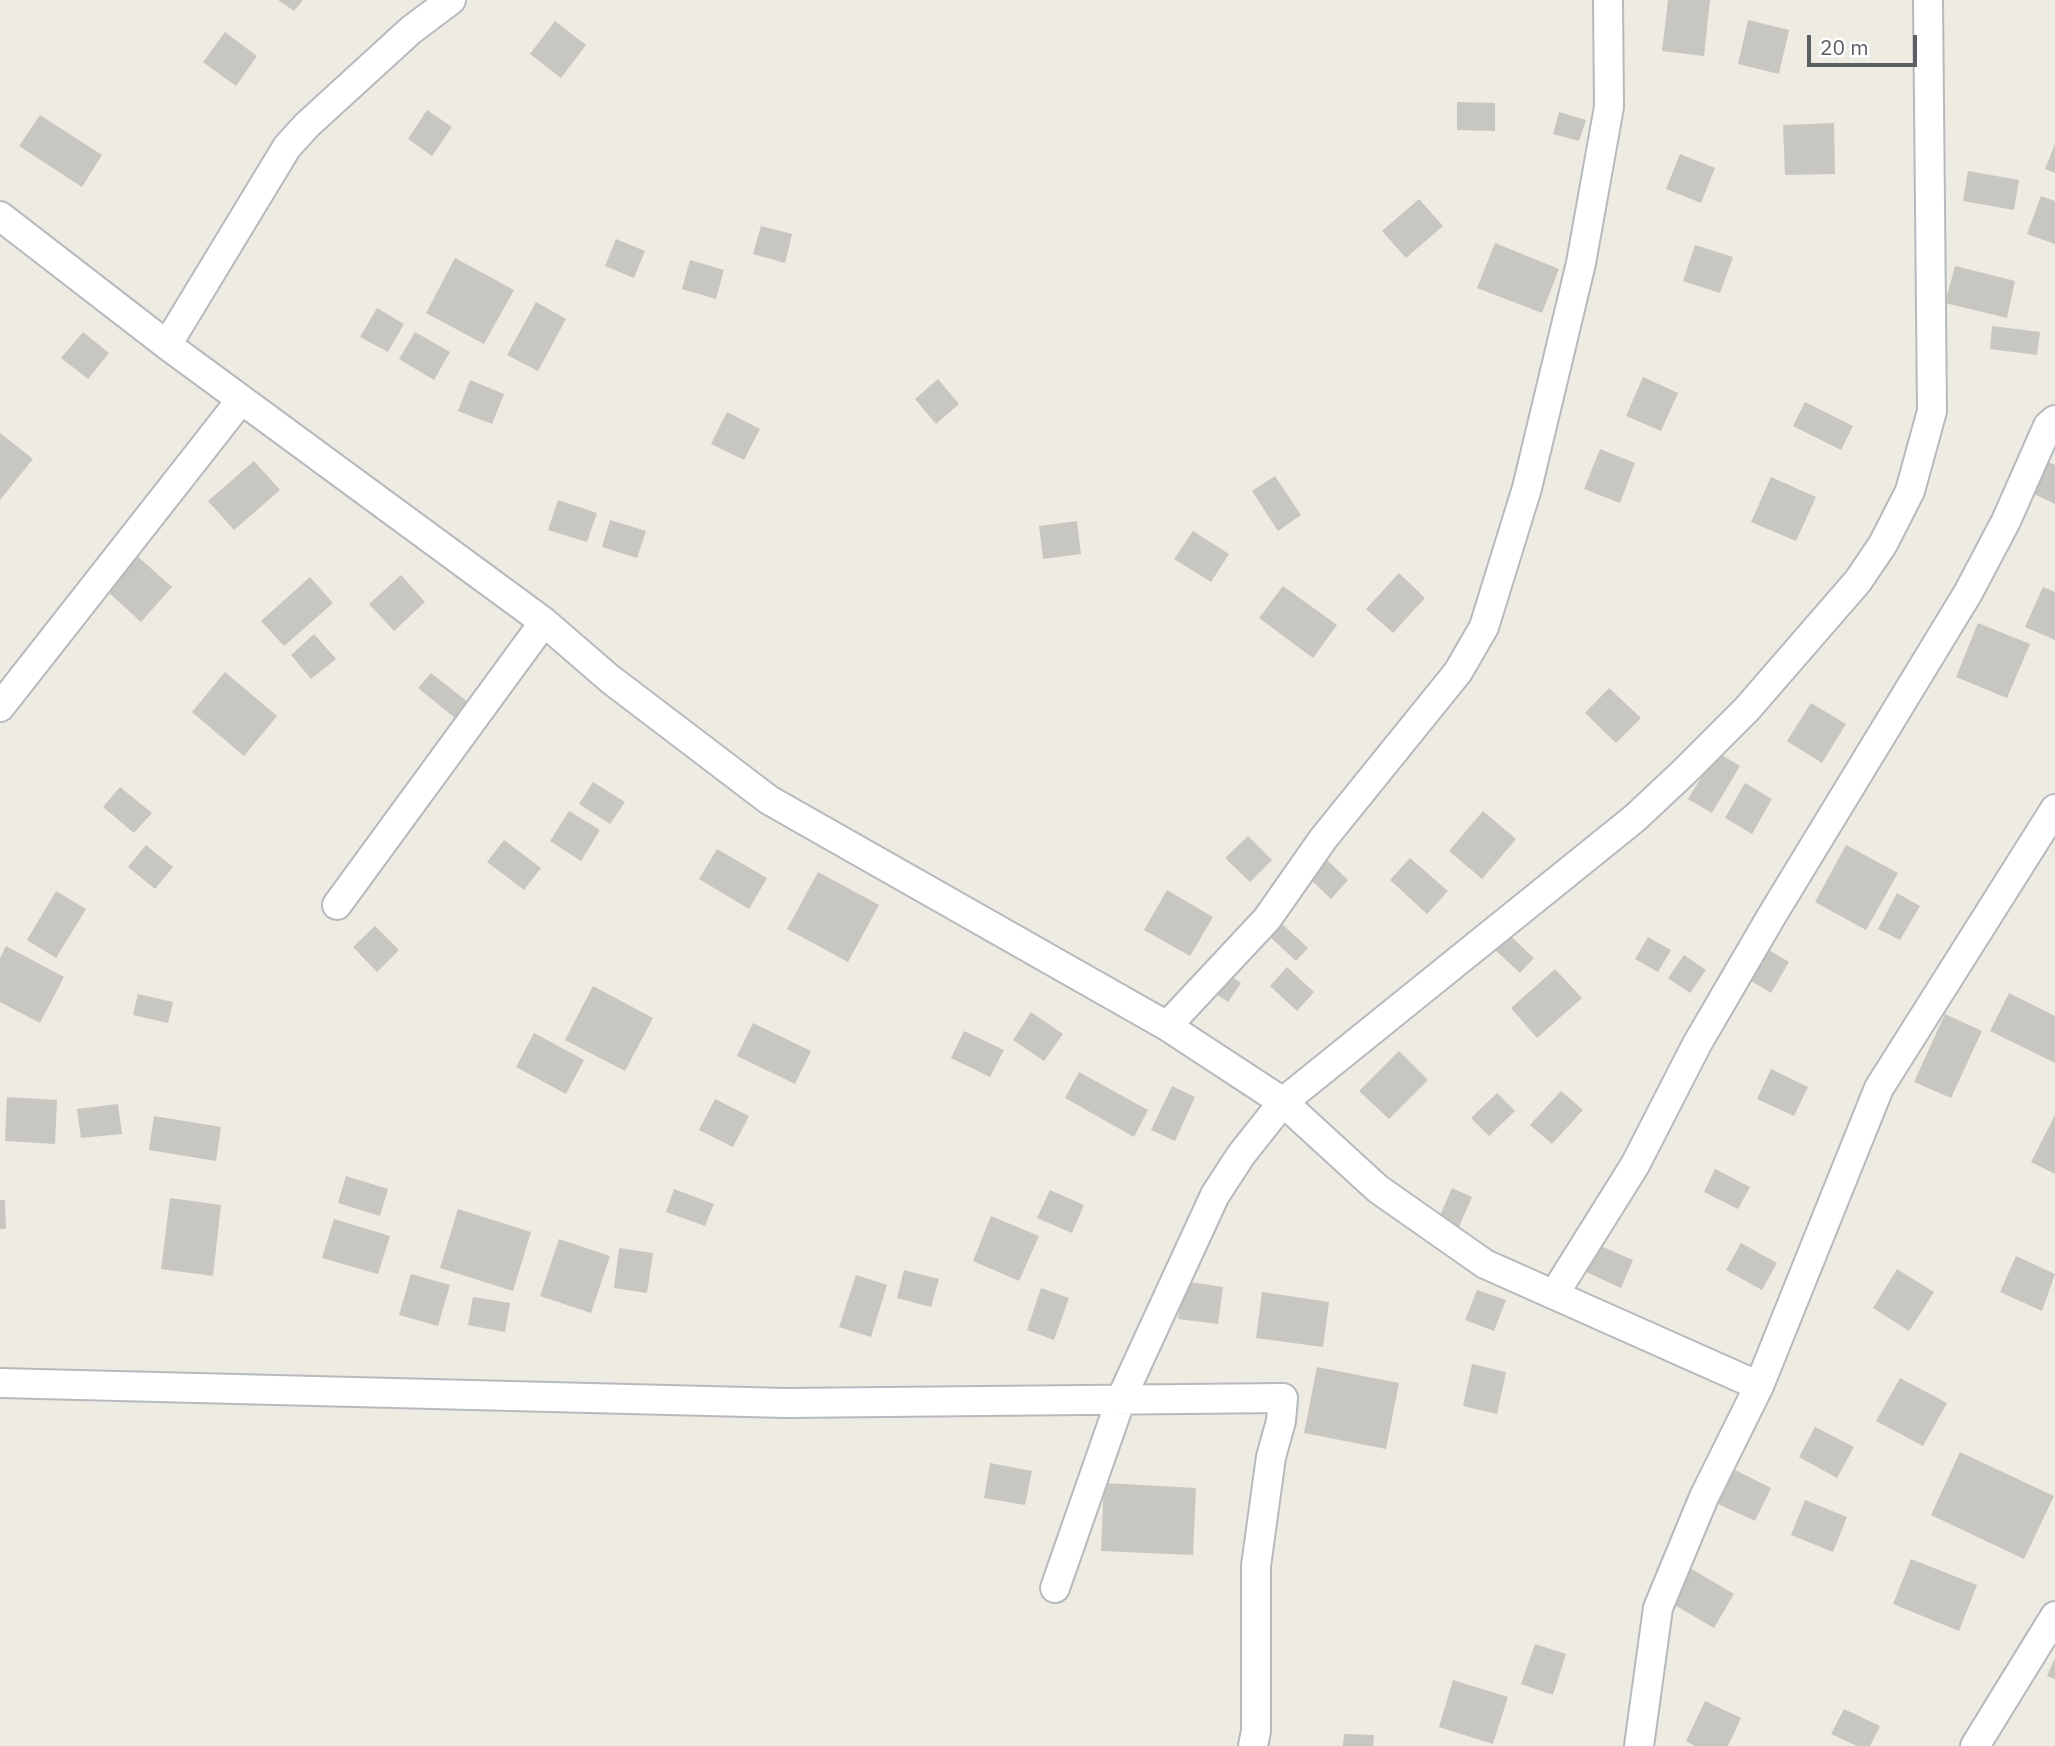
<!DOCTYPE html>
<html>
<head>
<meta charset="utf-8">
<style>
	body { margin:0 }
	#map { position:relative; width:2055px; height:1746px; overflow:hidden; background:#eeebe3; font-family:"IBM Plex Sans",sans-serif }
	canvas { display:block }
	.scale { position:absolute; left:1807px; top:35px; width:110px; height:32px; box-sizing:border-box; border:4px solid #5b5f63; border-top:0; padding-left:9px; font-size:21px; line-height:24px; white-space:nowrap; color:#5b5f63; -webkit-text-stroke:5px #fff; paint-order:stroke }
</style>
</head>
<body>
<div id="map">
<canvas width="2055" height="1746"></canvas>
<div class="scale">20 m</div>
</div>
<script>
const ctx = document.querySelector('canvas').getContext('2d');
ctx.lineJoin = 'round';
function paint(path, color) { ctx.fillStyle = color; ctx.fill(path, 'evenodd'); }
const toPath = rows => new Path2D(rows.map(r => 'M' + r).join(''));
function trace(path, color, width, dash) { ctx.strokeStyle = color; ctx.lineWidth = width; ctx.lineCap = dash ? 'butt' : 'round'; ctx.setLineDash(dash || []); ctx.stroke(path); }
paint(toPath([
	[278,0,303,0,294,11],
	[1668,0,1710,0,1704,56,1662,51],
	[1748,20,1789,30,1779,74,1738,64],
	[555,21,586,45,561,78,530,54],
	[225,32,257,56,236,86,203,62],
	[1457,102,1495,103,1495,131,1457,130],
	[427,110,452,127,432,156,408,139],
	[1559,112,1586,120,1579,141,1553,134],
	[40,115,102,155,82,187,19,146],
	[1834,123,1835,174,1785,175,1783,125],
	[2055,144,2055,173,2045,169],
	[1680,154,1715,168,1701,203,1666,189],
	[1968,171,2019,180,2014,210,1963,201],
	[2041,196,2055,201,2055,244,2027,234],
	[1419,199,1443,226,1406,258,1382,231],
	[761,226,792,234,785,263,753,254],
	[616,239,645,251,634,278,605,266],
	[1495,243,1559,269,1542,313,1477,288],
	[1695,245,1733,257,1720,293,1683,281],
	[455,258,514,290,484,344,426,313],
	[690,260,724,270,716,299,682,289],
	[1955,266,2015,281,2007,318,1945,303],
	[536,302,566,319,538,371,507,355],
	[377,308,404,324,388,352,360,337],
	[1992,326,2040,332,2037,355,1990,349],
	[83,332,109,353,88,379,61,358],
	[415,332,450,352,434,380,399,359],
	[1643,377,1678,393,1661,431,1626,416],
	[938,379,959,404,936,424,915,399],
	[470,380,504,394,492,424,458,411],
	[1805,402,1853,426,1841,450,1793,426],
	[727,412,760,429,744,460,711,444],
	[0,433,33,459,0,500],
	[1600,449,1635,463,1620,503,1584,489],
	[254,461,280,490,234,530,208,501],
	[2047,461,2055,465,2055,504,2032,493],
	[1275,476,1301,515,1278,531,1252,491],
	[1771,477,1816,497,1796,541,1751,522],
	[558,500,597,513,587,542,548,530],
	[610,520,646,531,637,558,602,547],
	[1077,521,1081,554,1043,559,1039,526],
	[1193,531,1229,554,1211,582,1174,559],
	[136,555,172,587,141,622,106,590],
	[1399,573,1425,598,1393,633,1366,609],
	[401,575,425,602,394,631,369,604],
	[310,577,333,603,284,646,261,621],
	[1283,586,1337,625,1313,658,1259,618],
	[2043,587,2055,592,2055,640,2025,627],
	[1978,623,2030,644,2007,698,1956,677],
	[314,634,336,659,311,679,291,655],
	[225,672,277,716,244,756,192,712],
	[431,673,473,706,460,722,418,688],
	[1609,688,1641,718,1616,743,1585,713],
	[1811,703,1846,724,1822,763,1787,741],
	[1717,752,1740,766,1712,813,1688,799],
	[593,782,625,802,610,824,579,804],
	[1745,783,1772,799,1752,834,1725,818],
	[120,787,152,813,134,833,103,807],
	[569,811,600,830,581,861,550,841],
	[1483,811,1516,839,1482,879,1449,851],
	[1248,836,1272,860,1250,882,1225,858],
	[504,840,541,868,524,890,487,862],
	[146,845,173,867,155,889,128,867],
	[1846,845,1898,873,1866,930,1815,902],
	[717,849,767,878,749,909,699,879],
	[1410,858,1448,891,1427,914,1390,880],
	[1326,859,1348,880,1331,899,1309,878],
	[818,872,879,905,848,962,787,929],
	[1167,890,1213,917,1190,956,1144,930],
	[56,891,86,909,56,958,27,940],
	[1897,893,1920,906,1900,940,1878,929],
	[1281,923,1308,948,1296,961,1269,936],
	[375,926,399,950,377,972,353,947],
	[1506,932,1534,958,1520,973,1492,947],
	[1648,937,1671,950,1658,972,1635,959],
	[6,946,64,977,40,1023,0,1002,0,958],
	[1764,947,1789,962,1771,993,1746,978],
	[1684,955,1706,970,1690,993,1668,978],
	[1287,967,1314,992,1297,1011,1270,986],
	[1555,969,1582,998,1537,1038,1511,1008],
	[1226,973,1241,983,1228,1002,1213,992],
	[593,986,653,1018,625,1071,565,1040],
	[2009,993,2055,1016,2055,1063,1990,1031],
	[138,994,173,1002,168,1023,133,1015],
	[1031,1012,1063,1034,1044,1061,1013,1040],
	[1945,1014,1982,1031,1951,1098,1914,1082],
	[753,1023,811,1051,795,1084,737,1056],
	[964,1031,1004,1050,990,1077,951,1058],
	[534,1033,584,1060,566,1094,516,1067],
	[1399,1051,1428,1080,1389,1119,1359,1091],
	[1771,1069,1808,1087,1794,1116,1757,1099],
	[1079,1072,1148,1110,1134,1137,1065,1098],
	[1172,1086,1195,1097,1175,1141,1151,1130],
	[1561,1091,1583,1110,1552,1144,1530,1125],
	[1497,1093,1515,1111,1489,1136,1471,1118],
	[7,1097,57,1100,55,1144,5,1141],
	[715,1099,749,1116,733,1147,699,1130],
	[118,1104,122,1134,81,1138,77,1109],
	[2055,1115,2055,1174,2031,1162],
	[154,1116,221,1127,216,1161,149,1150],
	[1715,1169,1750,1187,1738,1209,1704,1192],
	[346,1176,388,1189,380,1216,338,1203],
	[1452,1188,1472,1197,1458,1229,1438,1220],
	[674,1189,714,1204,705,1226,666,1212],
	[1050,1190,1084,1205,1072,1233,1037,1218],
	[170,1198,221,1205,213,1276,161,1269],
	[0,1200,5,1200,6,1229,0,1229],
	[458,1209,531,1232,513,1291,440,1268],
	[991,1216,1039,1236,1019,1281,973,1261],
	[334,1219,390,1236,378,1274,322,1258],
	[559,1239,610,1256,591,1313,540,1296],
	[1741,1243,1777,1263,1762,1290,1726,1270],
	[1598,1245,1633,1260,1621,1288,1586,1272],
	[619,1248,653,1253,647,1293,614,1288],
	[2016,1256,2055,1274,2042,1311,2000,1292],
	[1897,1269,1934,1292,1909,1331,1873,1308],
	[904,1270,939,1279,931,1307,897,1298],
	[411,1274,450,1285,438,1326,399,1315],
	[856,1275,887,1285,871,1337,839,1327],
	[1183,1281,1223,1287,1218,1324,1178,1319],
	[1041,1288,1069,1298,1054,1340,1027,1330],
	[1477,1290,1506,1300,1494,1331,1465,1320],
	[1262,1292,1329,1302,1323,1347,1256,1338],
	[473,1297,510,1303,505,1332,468,1325],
	[1472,1364,1506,1372,1497,1414,1463,1406],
	[1317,1367,1399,1383,1386,1449,1304,1433],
	[1900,1378,1947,1403,1923,1446,1876,1421],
	[1815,1427,1854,1447,1837,1478,1799,1457],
	[1960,1452,2054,1496,2024,1559,1931,1515],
	[990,1463,1032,1471,1025,1505,984,1498],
	[1735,1470,1771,1488,1755,1521,1718,1504],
	[1104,1483,1196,1488,1193,1555,1101,1551],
	[1805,1500,1847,1517,1833,1552,1791,1535],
	[1911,1559,1977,1585,1959,1631,1893,1604],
	[1688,1567,1734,1594,1714,1628,1668,1601],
	[1535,1644,1566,1654,1553,1695,1521,1684],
	[2055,1658,2055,1679,2047,1676],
	[1453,1680,1508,1697,1493,1744,1439,1727],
	[1705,1701,1741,1718,1728,1746,1695,1746,1686,1741],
	[1844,1709,1880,1726,1870,1746,1857,1746,1831,1734],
	[1344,1734,1374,1735,1373,1746,1343,1746]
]), '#c8c6c0');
const street = toPath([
	[0,216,167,345,544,622,610,679,769,800,1167,1026,1283,1102,1378,1189,1485,1264,1759,1386],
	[167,345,287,147,307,125,411,30,451,0],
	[0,707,241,400],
	[337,905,544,622],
	[1167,1026,1267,919,1323,839,1458,672,1484,627,1527,488,1581,263,1609,107,1608,0],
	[1555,1293,1635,1165,1697,1044,1771,917,1968,593,2006,521,2048,426,2055,420],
	[0,1383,786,1403,1283,1398,1281,1421,1271,1457,1256,1566,1256,1731,1253,1746],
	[1055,1588,1121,1399,1215,1195,1241,1155,1283,1102,1635,818,1683,773,1747,709,1858,581,1883,544,1910,491,1932,411,1928,0],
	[1639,1746,1658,1608,1704,1497,1759,1386,1879,1088,2055,809],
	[1975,1746,2055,1616]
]);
trace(street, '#b6b9bd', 32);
trace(street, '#fff', 28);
</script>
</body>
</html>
